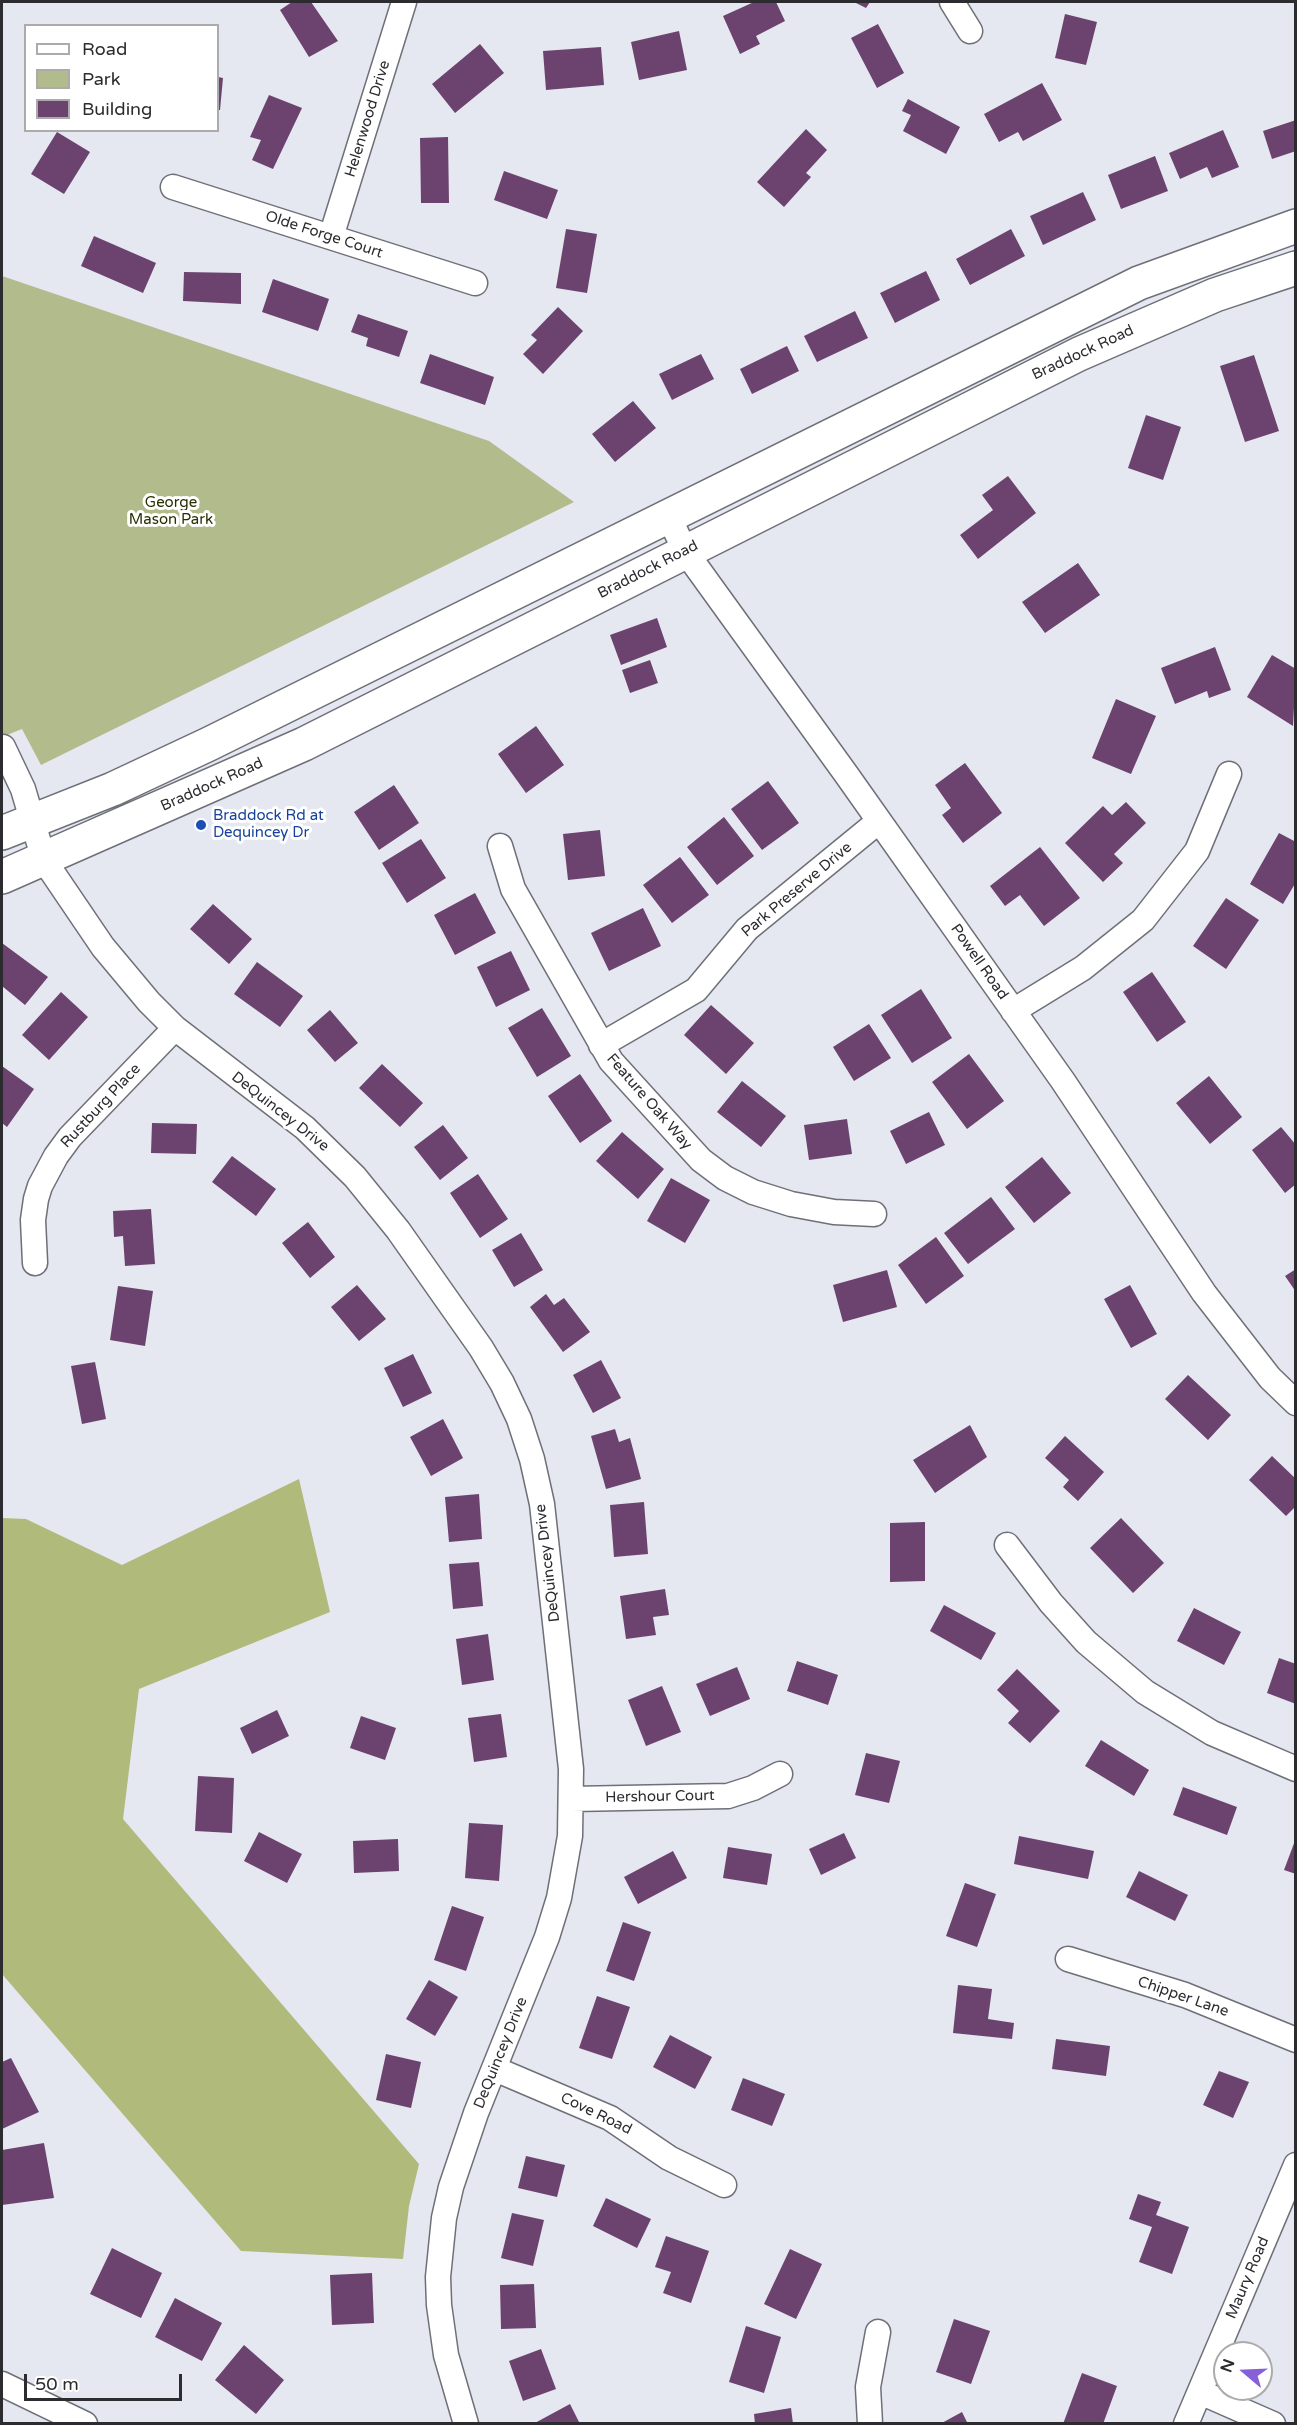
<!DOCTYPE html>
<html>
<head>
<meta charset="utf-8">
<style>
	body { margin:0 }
	#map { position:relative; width:1297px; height:2425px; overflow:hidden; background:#e5e7f1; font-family:"Varela Round",sans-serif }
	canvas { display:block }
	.frame { position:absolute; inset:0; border:3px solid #2c2c30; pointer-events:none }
	.legend { position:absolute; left:24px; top:24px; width:195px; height:108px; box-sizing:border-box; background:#fff; border:2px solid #ababac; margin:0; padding:8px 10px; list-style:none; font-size:18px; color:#2c2c30 }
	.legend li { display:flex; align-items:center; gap:12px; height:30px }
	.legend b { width:30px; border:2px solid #ababac }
	.north { position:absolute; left:1213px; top:2341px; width:60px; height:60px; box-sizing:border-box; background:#fff; border:2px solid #ababac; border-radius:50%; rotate:289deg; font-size:16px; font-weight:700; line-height:24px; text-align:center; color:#2c2c30 }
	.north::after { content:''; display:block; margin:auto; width:21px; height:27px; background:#865fd9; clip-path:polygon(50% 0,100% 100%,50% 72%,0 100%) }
	.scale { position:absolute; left:24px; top:2374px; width:158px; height:27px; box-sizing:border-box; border:3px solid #2c2c30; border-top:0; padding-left:8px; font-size:18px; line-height:21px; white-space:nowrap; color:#2c2c30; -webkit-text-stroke:4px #fff; paint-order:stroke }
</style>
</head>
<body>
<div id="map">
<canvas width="1297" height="2425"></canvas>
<div class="frame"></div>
<ul class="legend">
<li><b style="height:8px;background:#fff"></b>Road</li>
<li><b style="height:16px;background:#b2bb8c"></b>Park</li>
<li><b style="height:16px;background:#6c436e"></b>Building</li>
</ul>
<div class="north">N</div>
<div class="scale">50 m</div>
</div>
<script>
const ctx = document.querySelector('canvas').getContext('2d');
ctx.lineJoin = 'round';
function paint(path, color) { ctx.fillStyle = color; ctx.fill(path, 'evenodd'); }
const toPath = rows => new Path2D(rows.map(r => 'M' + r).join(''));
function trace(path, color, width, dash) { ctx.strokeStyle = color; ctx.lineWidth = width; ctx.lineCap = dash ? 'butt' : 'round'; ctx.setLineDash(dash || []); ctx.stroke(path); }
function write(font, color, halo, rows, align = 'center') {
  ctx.font = font + ' "Varela Round",sans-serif'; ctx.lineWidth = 6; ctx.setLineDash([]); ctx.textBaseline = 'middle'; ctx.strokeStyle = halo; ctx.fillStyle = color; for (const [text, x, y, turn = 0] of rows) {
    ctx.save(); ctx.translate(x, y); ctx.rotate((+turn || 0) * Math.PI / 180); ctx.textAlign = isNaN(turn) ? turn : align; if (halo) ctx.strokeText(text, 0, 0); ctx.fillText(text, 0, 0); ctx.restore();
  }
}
paint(toPath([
	[2,276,489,441,574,502,41,765,22,729,2,737]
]), '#b2bb8c');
paint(toPath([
	[299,1479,330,1612,139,1689,123,1819,419,2164,409,2206,403,2259,241,2251,2,1974,2,1518,26,1519,122,1565]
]), '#afba7b');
paint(toPath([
	[292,2,311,2,338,41,309,57,280,10],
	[754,2,776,2,785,21,756,36,760,44,740,54,723,16],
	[854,2,870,2,866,8],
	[1065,14,1097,22,1086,65,1055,58],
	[878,24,904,73,877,88,851,38],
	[679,31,687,70,639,80,631,42],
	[480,44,504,73,455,113,432,84],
	[601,47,604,85,546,90,543,51],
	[218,77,223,78,220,110,218,110],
	[1042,83,1062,120,1023,141,1018,132,999,142,984,114],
	[269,95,302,108,273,169,252,160,261,140,250,137],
	[908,99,960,127,946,154,903,131,911,115,902,111],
	[1296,120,1296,151,1272,159,1263,131],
	[806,129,827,150,806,173,811,177,784,207,757,182],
	[1223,130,1239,167,1212,178,1207,167,1180,179,1169,153],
	[57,132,90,152,64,194,31,174],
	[448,137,449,203,421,203,420,138],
	[1155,156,1168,191,1121,209,1108,175],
	[504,171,558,190,547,219,494,200],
	[1083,192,1096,220,1043,245,1030,216],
	[566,229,597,234,587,293,556,288],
	[1011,229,1025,256,970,285,956,259],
	[94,236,156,263,143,293,81,266],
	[926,271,940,300,895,323,880,293],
	[184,272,241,273,241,304,183,301],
	[273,279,329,299,318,331,262,312],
	[558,307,583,331,543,374,523,354,537,340,531,335],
	[855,311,868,338,817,362,804,336],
	[358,314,408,331,399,357,366,346,368,338,351,332],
	[787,346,799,371,752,394,740,369],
	[430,354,494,377,485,405,420,383],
	[701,354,714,379,672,400,659,374],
	[1254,355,1279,431,1245,442,1220,366],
	[633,401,656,428,615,462,592,434],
	[1146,415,1181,427,1163,480,1128,468],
	[1008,476,1036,513,978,559,960,535,993,510,982,495],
	[1078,563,1100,595,1045,633,1022,602],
	[657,618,667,647,621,665,610,635],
	[1215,647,1231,690,1209,698,1207,691,1175,704,1161,668],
	[1272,655,1296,669,1293,726,1247,697],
	[650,660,658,683,630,693,622,670],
	[1116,699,1156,716,1131,774,1092,758],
	[536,726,564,765,526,793,498,754],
	[965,763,1002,813,963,843,942,815,951,808,935,785],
	[768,781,799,823,762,850,731,809],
	[394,785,419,823,379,850,354,812],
	[1126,802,1146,823,1114,854,1123,863,1103,882,1065,843,1103,806,1112,815],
	[724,817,754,856,717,885,687,847],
	[600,830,605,876,568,880,563,834],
	[1279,833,1296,842,1296,882,1283,904,1250,884],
	[421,839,446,878,407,903,382,863],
	[1040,847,1080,898,1044,926,1020,895,1005,906,990,886],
	[680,857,709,895,672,923,643,885],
	[475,893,496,933,455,955,434,915],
	[1226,898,1259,920,1226,969,1193,946],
	[213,904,252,939,229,964,190,929],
	[643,908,661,946,609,971,591,933],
	[2,943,48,977,25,1005,2,986],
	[511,951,530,990,496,1007,477,967],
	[257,962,303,996,280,1027,234,994],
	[1152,972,1186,1022,1157,1042,1123,992],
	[921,989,952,1038,912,1063,881,1015],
	[61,992,88,1017,49,1060,22,1035],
	[711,1005,754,1043,726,1074,684,1035],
	[542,1008,571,1056,537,1077,508,1028],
	[330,1010,358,1043,335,1062,307,1030],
	[869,1024,891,1058,854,1081,833,1047],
	[969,1054,1004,1101,967,1129,932,1082],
	[382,1064,423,1103,400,1127,359,1088],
	[2,1066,34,1089,7,1127,2,1123],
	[580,1074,612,1121,580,1143,548,1096],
	[1209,1076,1242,1117,1210,1144,1176,1103],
	[742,1081,786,1116,761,1147,717,1112],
	[929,1112,945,1145,906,1164,890,1131],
	[847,1119,852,1154,809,1160,804,1125],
	[152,1123,197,1124,196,1154,151,1153],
	[443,1125,468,1158,440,1180,414,1147],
	[1281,1127,1296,1145,1296,1184,1285,1193,1252,1150],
	[622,1132,664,1169,638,1199,596,1161],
	[232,1156,276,1189,256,1216,212,1182],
	[1042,1157,1071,1193,1034,1223,1005,1187],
	[478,1174,508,1219,480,1238,450,1193],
	[671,1178,710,1200,685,1243,647,1221],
	[991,1197,1015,1229,968,1264,944,1233],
	[151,1209,155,1264,125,1266,123,1236,114,1237,113,1211],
	[308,1222,335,1257,310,1278,282,1243],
	[521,1233,543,1270,514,1287,492,1250],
	[936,1237,964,1276,926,1304,898,1265],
	[1296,1269,1296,1292,1285,1276],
	[887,1270,897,1307,843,1322,833,1285],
	[357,1285,386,1319,359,1341,331,1307],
	[1130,1285,1157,1334,1131,1348,1104,1299],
	[118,1286,153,1291,145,1346,110,1340],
	[546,1294,554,1305,564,1298,590,1332,563,1352,530,1307],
	[413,1354,432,1393,403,1407,384,1368],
	[601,1360,621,1398,593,1413,573,1375],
	[95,1362,106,1419,82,1424,71,1366],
	[1188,1375,1231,1415,1208,1440,1165,1399],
	[443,1419,463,1458,431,1476,410,1437],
	[970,1425,987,1457,935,1493,913,1460],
	[615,1429,619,1442,630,1438,641,1479,606,1489,591,1436],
	[1065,1436,1104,1472,1078,1501,1063,1487,1069,1480,1045,1458],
	[1272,1456,1296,1479,1296,1506,1286,1516,1249,1480],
	[479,1494,482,1539,449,1542,445,1497],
	[644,1502,648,1554,614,1557,610,1505],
	[1121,1518,1164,1563,1133,1593,1090,1548],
	[925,1522,925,1581,890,1582,890,1523],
	[479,1562,483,1606,453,1609,449,1564],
	[665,1589,669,1615,653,1617,656,1635,626,1639,620,1596],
	[944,1605,996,1633,981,1660,930,1631],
	[1194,1608,1241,1632,1224,1665,1177,1641],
	[488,1634,494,1680,462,1685,456,1639],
	[1279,1658,1296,1664,1296,1704,1267,1693],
	[797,1661,838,1675,828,1705,787,1691],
	[737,1667,750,1699,710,1716,696,1684],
	[1017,1669,1060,1711,1030,1743,1008,1723,1019,1711,997,1690],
	[662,1686,681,1732,646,1746,628,1700],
	[277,1710,289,1736,252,1754,240,1728],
	[501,1714,507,1757,474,1762,468,1718],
	[361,1716,396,1728,385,1760,350,1748],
	[1101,1740,1149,1770,1134,1796,1085,1766],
	[866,1753,900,1761,889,1803,855,1795],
	[198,1776,234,1778,232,1833,195,1831],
	[1183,1787,1237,1807,1227,1835,1173,1815],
	[469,1823,503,1825,499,1881,465,1878],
	[259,1832,302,1854,287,1883,244,1861],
	[844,1833,856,1858,821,1875,809,1849],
	[1019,1836,1094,1851,1088,1879,1014,1864],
	[1296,1838,1296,1874,1284,1870],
	[398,1839,399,1871,354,1873,353,1841],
	[728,1847,772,1854,767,1885,723,1878],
	[673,1851,687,1878,638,1904,624,1877],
	[1139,1871,1188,1895,1175,1921,1126,1897],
	[965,1883,996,1894,977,1947,946,1936],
	[452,1906,484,1917,466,1971,434,1960],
	[623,1922,651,1932,634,1981,606,1971],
	[429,1980,458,1997,435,2036,406,2019],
	[958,1985,992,1989,988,2019,1014,2023,1012,2039,953,2033],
	[597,1996,630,2007,612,2059,579,2048],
	[670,2035,712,2057,695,2089,653,2067],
	[1056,2039,1110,2046,1106,2076,1052,2069],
	[386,2054,421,2062,411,2108,376,2100],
	[11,2058,39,2112,2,2129,2,2062],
	[1219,2071,1249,2082,1233,2118,1203,2105],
	[743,2078,785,2094,772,2126,731,2110],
	[44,2143,54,2198,2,2205,2,2150],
	[526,2156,565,2165,557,2197,518,2188],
	[1138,2194,1161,2202,1156,2215,1189,2227,1172,2274,1139,2262,1152,2227,1129,2219],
	[606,2198,651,2219,637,2248,593,2226],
	[512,2213,544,2220,533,2266,501,2258],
	[666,2236,709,2251,691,2303,663,2293,671,2272,655,2267],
	[112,2248,162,2273,141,2318,90,2294],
	[790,2249,822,2264,796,2319,764,2304],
	[372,2273,374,2323,332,2325,330,2275],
	[534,2284,536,2328,501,2329,500,2285],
	[175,2298,222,2323,202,2361,155,2337],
	[954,2319,990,2331,971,2384,936,2372],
	[746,2326,781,2337,764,2393,729,2382],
	[244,2345,284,2380,256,2414,215,2380],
	[541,2349,556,2389,523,2401,509,2361],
	[1082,2373,1117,2386,1103,2424,1063,2424],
	[570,2404,580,2424,533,2424],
	[791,2408,793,2424,755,2424,754,2414],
	[962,2412,968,2424,940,2424]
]), '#6c436e');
const minor = toPath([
	[952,2,970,31],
	[173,187,475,283],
	[331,237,404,2],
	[669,517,685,551,846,774,1063,1081,1204,1293,1270,1378,1296,1403],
	[2,748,3,747,23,789,44,860,103,947,149,1002,175,1028,305,1128,355,1177,398,1230,481,1348,502,1383,519,1419,532,1459,542,1504,571,1769,570,1836,559,1898,547,1937,476,2113,451,2187,444,2218,438,2277,439,2305,446,2355,466,2424],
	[500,846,513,889,611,1061,701,1160,725,1178,753,1192,791,1204,834,1212,874,1214],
	[1013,1011,1083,968,1143,920,1197,851,1229,774],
	[601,1045,696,990,747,929,879,821],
	[35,1263,33,1220,36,1199,40,1186,56,1156,70,1137,175,1028],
	[1007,1545,1051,1603,1086,1642,1145,1692,1212,1733,1296,1769],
	[572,1799,728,1796,753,1788,780,1774],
	[1068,1959,1185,1995,1296,2040],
	[495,2069,610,2118,669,2158,724,2185],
	[2,2384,85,2424],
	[1200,2392,1273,2424],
	[870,2424,868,2387,878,2332],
	[1186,2424,1296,2165]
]);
const primary = toPath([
	[2,833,113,789,209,744,1139,283,1296,226],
	[2,877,304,744,1079,354,1215,295,1296,268]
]);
trace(minor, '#6e7078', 27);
trace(primary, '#6e7078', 36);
trace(minor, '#fff', 24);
trace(primary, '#fff', 33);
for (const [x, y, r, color] of [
	[201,825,6,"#1a4fb4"]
]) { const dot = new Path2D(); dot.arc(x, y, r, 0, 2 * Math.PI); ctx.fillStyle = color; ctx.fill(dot); trace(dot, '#fff', 2); }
write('15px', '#2c2c30', '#fff', [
	["Helenwood Drive",368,119,-73],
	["Olde Forge Court",324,235,18],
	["Braddock Road",1083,353,-25],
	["Braddock Road",648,570,-27],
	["Braddock Road",212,785,-24],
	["Park Preserve Drive",797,890,-40],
	["Powell Road",979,962,55],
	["Feature Oak Way",649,1102,49],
	["Rustburg Place",101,1106,-47],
	["DeQuincey Drive",280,1112,38],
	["DeQuincey Drive",548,1563,-97],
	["Hershour Court",660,1797,-1],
	["Chipper Lane",1183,1997,19],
	["DeQuincey Drive",501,2053,-68],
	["Cove Road",596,2114,26],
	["Maury Road",1248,2278,-67]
]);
write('15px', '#2a2f00', '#fff', [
	["George",171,503],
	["Mason Park",171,520]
]);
write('15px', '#164399', '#fff', [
	["Braddock Rd at",213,816],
	["Dequincey Dr",213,833]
], 'left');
</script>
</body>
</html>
